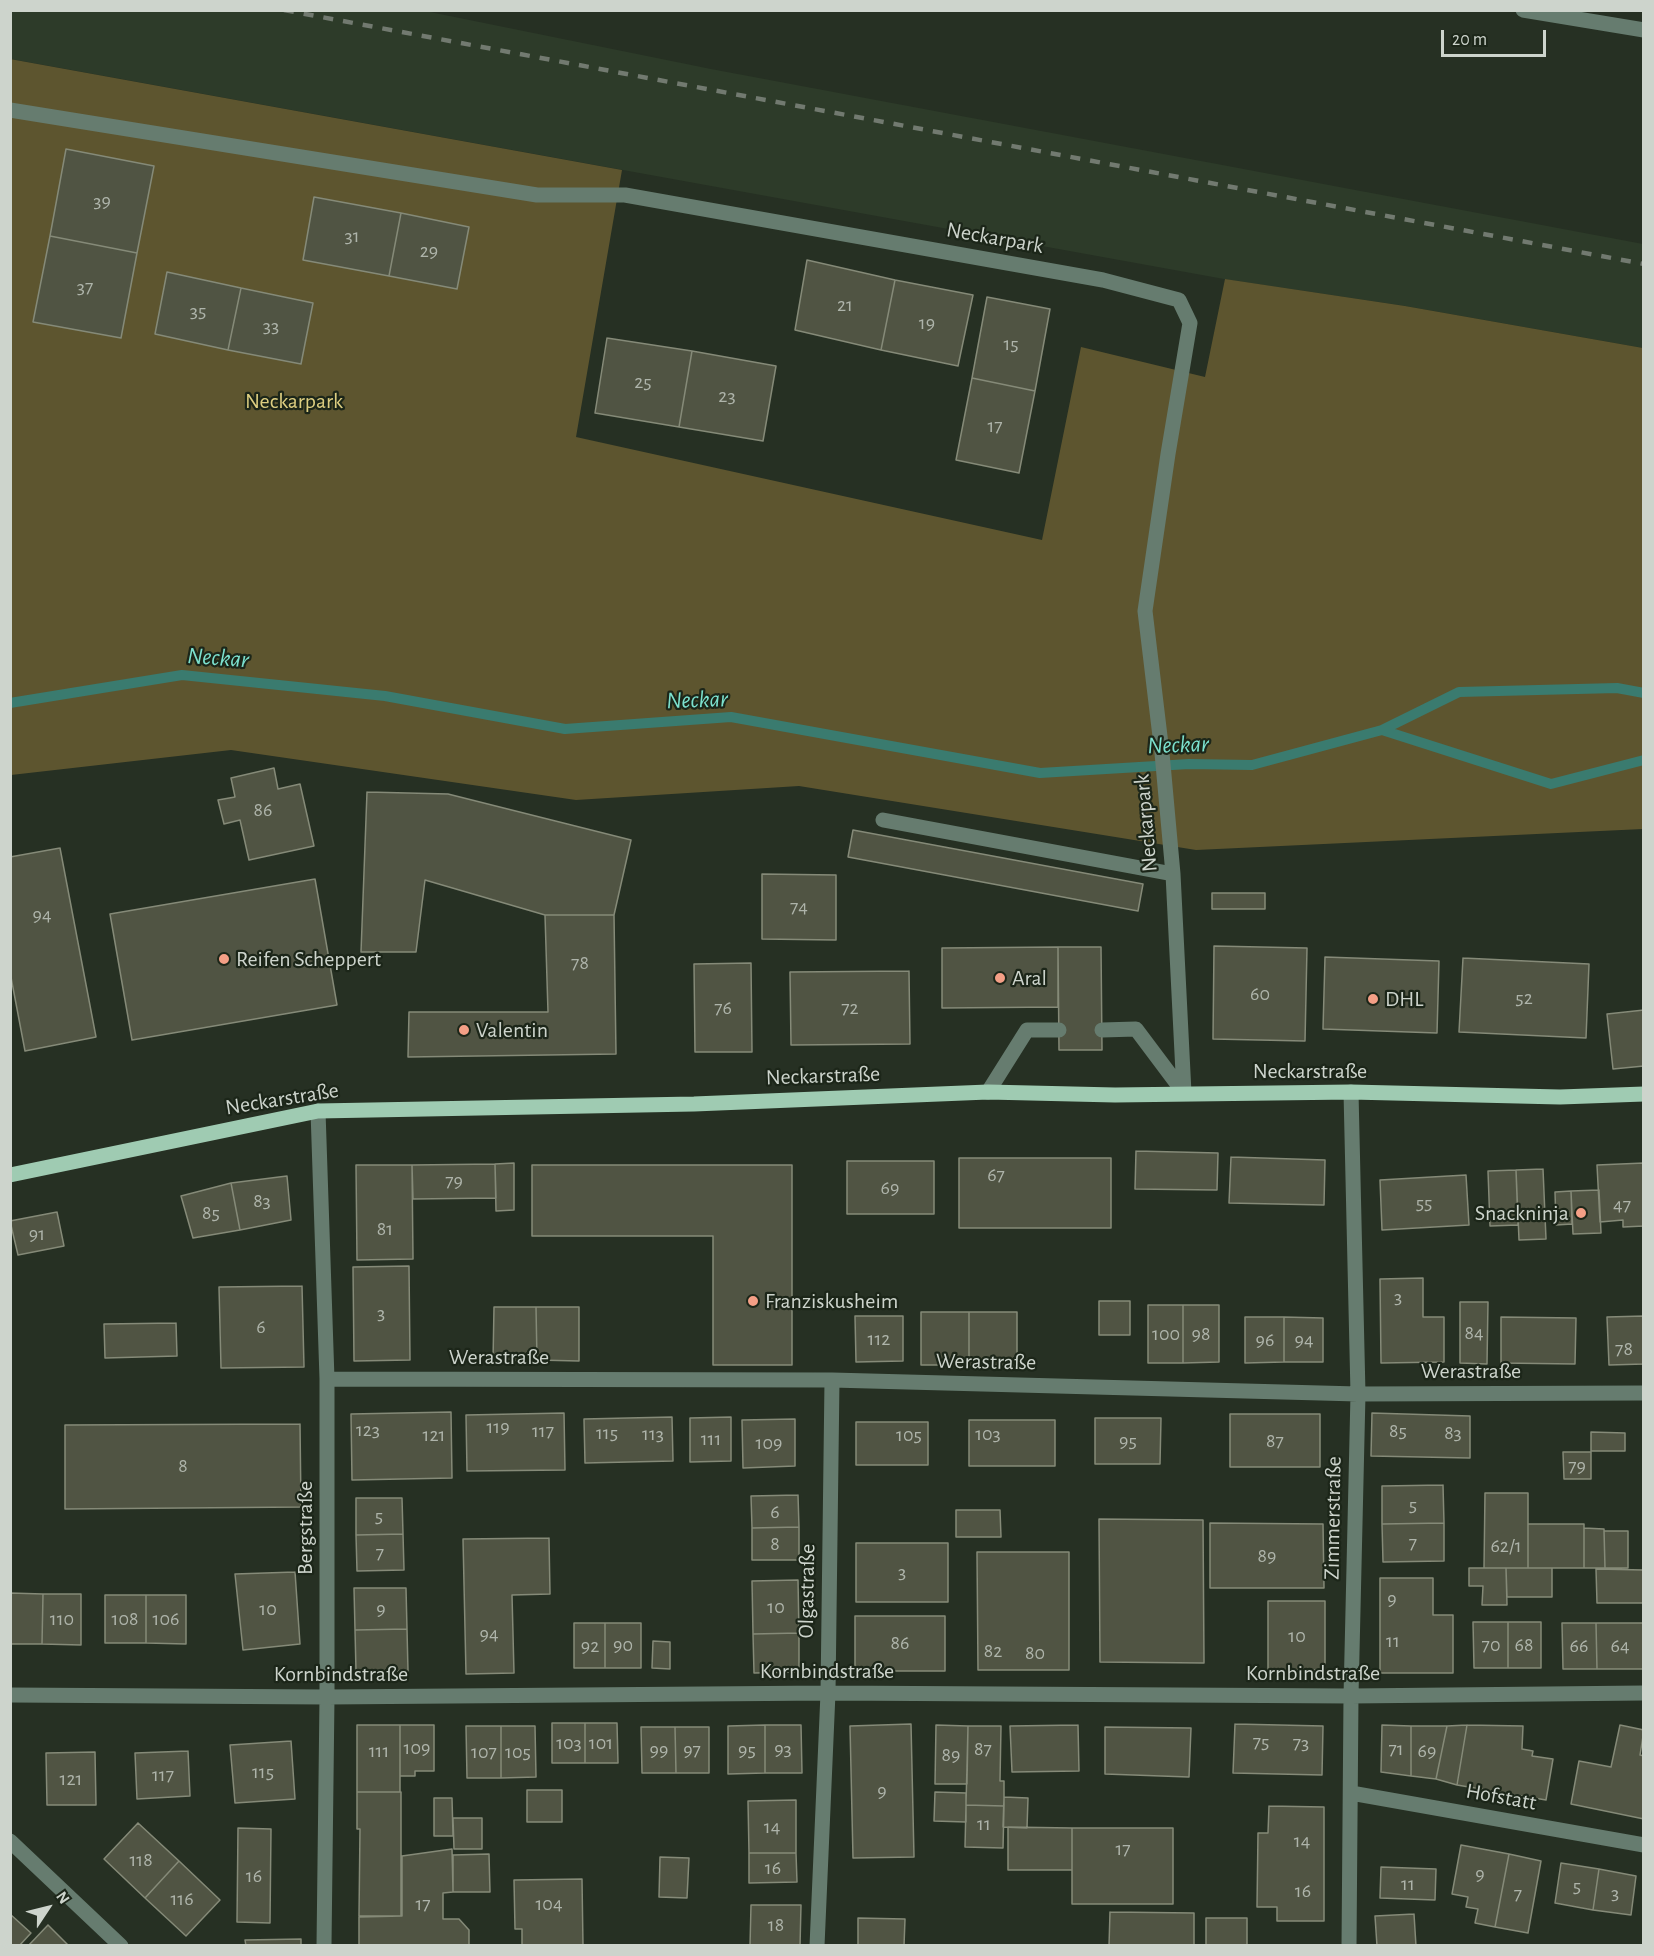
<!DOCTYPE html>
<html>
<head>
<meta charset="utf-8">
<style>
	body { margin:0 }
	#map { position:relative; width:1654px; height:1956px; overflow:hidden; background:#263023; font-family:"Alegreya Sans",sans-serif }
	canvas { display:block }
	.frame { position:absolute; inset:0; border:12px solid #cdd4cc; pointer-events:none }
	.north { position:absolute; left:18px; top:1878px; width:60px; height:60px; -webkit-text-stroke:4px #1c2619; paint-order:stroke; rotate:55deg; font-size:16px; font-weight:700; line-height:24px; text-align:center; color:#cdd4cc }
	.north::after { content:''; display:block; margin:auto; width:21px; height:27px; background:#cdd4cc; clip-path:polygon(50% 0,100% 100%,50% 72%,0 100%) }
	.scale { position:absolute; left:1441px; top:30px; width:105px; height:27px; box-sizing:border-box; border:3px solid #cdd4cc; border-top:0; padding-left:8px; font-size:18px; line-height:21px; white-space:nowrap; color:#cdd4cc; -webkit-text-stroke:4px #1c2619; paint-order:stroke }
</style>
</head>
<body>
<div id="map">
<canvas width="1654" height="1956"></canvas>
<div class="frame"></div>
<div class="north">N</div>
<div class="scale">20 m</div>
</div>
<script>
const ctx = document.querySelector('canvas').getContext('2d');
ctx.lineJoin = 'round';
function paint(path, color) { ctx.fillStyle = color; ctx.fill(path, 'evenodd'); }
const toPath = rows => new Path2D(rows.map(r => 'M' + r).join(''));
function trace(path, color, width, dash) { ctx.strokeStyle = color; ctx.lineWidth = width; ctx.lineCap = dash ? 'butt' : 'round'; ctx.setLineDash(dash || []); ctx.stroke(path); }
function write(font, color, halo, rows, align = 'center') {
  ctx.font = font + ' "Alegreya Sans",sans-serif'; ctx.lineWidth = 4.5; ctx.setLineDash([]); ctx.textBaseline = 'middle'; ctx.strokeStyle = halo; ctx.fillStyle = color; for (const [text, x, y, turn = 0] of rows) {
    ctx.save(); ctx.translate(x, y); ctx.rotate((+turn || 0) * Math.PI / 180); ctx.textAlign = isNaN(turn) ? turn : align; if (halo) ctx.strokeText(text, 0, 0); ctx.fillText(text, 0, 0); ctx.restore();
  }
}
paint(toPath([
	[10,11,425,11,711,69,1643,244,1643,348,1405,306,1224,279,11,59]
]), '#2d3b29');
paint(toPath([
	[10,59,622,170,576,437,1042,540,1081,347,1205,377,1225,279,1405,306,1643,348,1643,829,1196,850,799,786,576,800,231,750,11,775]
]), '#5d552f');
trace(toPath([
	[10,703,182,675,385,696,565,729,731,717,1040,773,1189,764,1252,765,1382,730,1551,784,1644,760],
	[1382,730,1459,692,1617,688,1644,693]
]), '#3a7b6f', 10);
const building = toPath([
	[66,149,154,166,137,253,50,236,66,149],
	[314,197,401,213,389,276,303,260,314,197],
	[401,213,469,227,457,289,389,276,401,213],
	[50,236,137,253,121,338,33,322,50,236],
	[807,260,895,280,881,350,795,330,807,260],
	[167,272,241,288,228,350,155,334,167,272],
	[895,280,973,295,958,366,881,350,895,280],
	[241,288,313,303,301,364,228,350,241,288],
	[987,297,1050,309,1035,391,972,378,987,297],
	[607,338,692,351,679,427,595,413,607,338],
	[692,351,776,366,763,441,679,427,692,351],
	[972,378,1035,391,1019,473,956,460,972,378],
	[274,768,278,789,300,784,314,846,249,860,240,820,224,824,218,800,235,797,231,778,274,768],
	[367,792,448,794,631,840,614,915,545,915,425,880,416,952,361,952,367,792],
	[853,830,1143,884,1138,911,848,857,853,830],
	[60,848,96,1037,25,1051,10,972,10,857,60,848],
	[762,874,836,875,836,940,762,939,762,874],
	[315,879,337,1005,132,1040,110,914,315,879],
	[1212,893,1265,893,1265,909,1212,909,1212,893],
	[545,915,614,915,616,1054,408,1057,409,1012,548,1012,545,915],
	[1214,946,1307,948,1305,1041,1213,1039,1214,946],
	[1058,947,1101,947,1102,1050,1059,1050,1058,947],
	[1058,947,1058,1007,942,1008,942,948,1058,947],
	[1325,957,1439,961,1437,1033,1323,1029,1325,957],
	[1463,958,1589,964,1586,1038,1459,1032,1463,958],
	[751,963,752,1052,695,1052,694,964,751,963],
	[909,971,910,1044,791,1045,790,972,909,971],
	[1644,1010,1644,1066,1613,1069,1607,1014,1644,1010],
	[1136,1151,1218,1153,1217,1190,1135,1189,1136,1151],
	[1231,1157,1325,1160,1324,1205,1229,1203,1231,1157],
	[959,1158,1111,1158,1111,1228,959,1228,959,1158],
	[847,1161,934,1161,934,1214,847,1214,847,1161],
	[514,1163,514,1210,496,1211,495,1164,514,1163],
	[1644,1163,1644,1226,1623,1227,1623,1220,1600,1222,1597,1165,1644,1163],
	[495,1164,496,1198,413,1199,412,1165,495,1164],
	[356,1165,412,1165,413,1259,357,1260,356,1165],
	[532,1165,792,1165,792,1365,713,1365,713,1236,532,1236,532,1165],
	[1543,1169,1546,1239,1519,1240,1516,1170,1543,1169],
	[1516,1170,1518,1225,1490,1226,1488,1171,1516,1170],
	[1466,1175,1469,1225,1382,1230,1380,1180,1466,1175],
	[287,1176,291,1220,240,1230,231,1183,287,1176],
	[231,1183,240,1230,193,1238,181,1196,231,1183],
	[1599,1190,1601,1233,1573,1234,1571,1191,1599,1190],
	[1571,1191,1572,1224,1556,1225,1555,1192,1571,1191],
	[57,1212,64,1246,18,1255,10,1221,57,1212],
	[409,1266,410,1360,354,1361,353,1267,409,1266],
	[1423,1278,1423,1317,1444,1317,1444,1362,1381,1363,1380,1279,1423,1278],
	[302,1286,304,1367,221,1368,219,1287,302,1286],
	[1099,1301,1130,1301,1130,1335,1099,1335,1099,1301],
	[1460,1302,1488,1302,1487,1364,1460,1363,1460,1302],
	[1148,1305,1183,1305,1183,1363,1148,1363,1148,1305],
	[1183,1305,1219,1305,1219,1362,1183,1363,1183,1305],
	[494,1307,536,1307,537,1360,493,1361,494,1307],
	[536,1307,579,1307,579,1361,537,1360,536,1307],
	[921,1312,969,1312,969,1365,921,1365,921,1312],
	[969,1312,1017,1312,1017,1365,969,1365,969,1312],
	[855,1316,903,1316,903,1361,856,1362,855,1316],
	[1644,1316,1644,1364,1609,1365,1607,1317,1644,1316],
	[1245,1317,1284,1317,1284,1362,1245,1363,1245,1317],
	[1284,1317,1323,1318,1323,1362,1284,1362,1284,1317],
	[1501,1317,1576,1318,1575,1364,1501,1363,1501,1317],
	[176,1323,177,1356,105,1358,104,1324,176,1323],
	[451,1412,452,1478,352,1480,351,1414,451,1412],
	[564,1413,565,1470,467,1471,466,1415,564,1413],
	[1372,1413,1470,1416,1470,1458,1371,1456,1372,1413],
	[1230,1414,1320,1414,1320,1467,1230,1467,1230,1414],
	[672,1417,673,1461,585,1463,584,1419,672,1417],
	[731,1417,731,1461,690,1462,690,1418,731,1417],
	[1095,1418,1161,1418,1160,1464,1095,1464,1095,1418],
	[795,1419,795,1466,743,1468,742,1420,795,1419],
	[969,1420,1055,1420,1055,1466,969,1466,969,1420],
	[856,1422,928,1422,928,1465,856,1465,856,1422],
	[300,1424,301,1507,65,1509,65,1425,300,1424],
	[1591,1432,1625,1433,1625,1451,1591,1451,1591,1432],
	[1563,1452,1591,1452,1591,1479,1564,1479,1563,1452],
	[1443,1485,1444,1523,1382,1524,1382,1486,1443,1485],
	[1485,1493,1528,1493,1528,1568,1484,1568,1485,1493],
	[798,1495,799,1527,752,1528,751,1496,798,1495],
	[356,1498,402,1498,403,1534,356,1535,356,1498],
	[956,1510,1000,1510,1001,1537,956,1537,956,1510],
	[1099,1519,1203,1520,1204,1663,1100,1662,1099,1519],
	[1210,1523,1323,1524,1324,1588,1210,1588,1210,1523],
	[1444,1523,1444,1561,1383,1562,1382,1524,1444,1523],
	[1528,1524,1584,1524,1584,1568,1528,1568,1528,1524],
	[799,1527,799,1560,752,1560,752,1528,799,1527],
	[1584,1528,1604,1529,1605,1568,1584,1568,1584,1528],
	[1604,1531,1628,1531,1628,1568,1605,1568,1604,1531],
	[403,1534,404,1570,357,1571,356,1535,403,1534],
	[549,1538,550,1594,512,1595,514,1673,466,1674,463,1539,549,1538],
	[856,1543,948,1543,948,1602,856,1602,856,1543],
	[977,1552,1069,1552,1069,1670,978,1670,977,1552],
	[1469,1568,1506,1568,1507,1605,1482,1605,1483,1586,1469,1586,1469,1568],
	[1506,1568,1552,1568,1552,1597,1507,1597,1506,1568],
	[1596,1569,1644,1570,1644,1603,1597,1603,1596,1569],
	[295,1572,300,1644,243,1650,235,1574,295,1572],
	[1380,1578,1433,1578,1433,1615,1453,1615,1453,1673,1380,1673,1380,1578],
	[798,1580,799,1633,753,1634,752,1581,798,1580],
	[354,1588,406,1588,407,1629,355,1630,354,1588],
	[10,1593,43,1594,42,1644,10,1644,10,1593],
	[43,1594,81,1594,81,1645,42,1644,43,1594],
	[105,1595,146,1595,146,1643,105,1643,105,1595],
	[146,1595,186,1595,186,1644,146,1643,146,1595],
	[1268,1601,1325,1601,1325,1670,1268,1670,1268,1601],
	[855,1616,945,1616,945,1671,855,1671,855,1616],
	[1473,1622,1508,1622,1508,1668,1474,1668,1473,1622],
	[1508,1622,1541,1622,1541,1668,1508,1668,1508,1622],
	[574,1623,605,1623,605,1668,574,1668,574,1623],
	[605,1623,641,1623,641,1668,605,1668,605,1623],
	[1562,1623,1596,1623,1597,1669,1563,1669,1562,1623],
	[1596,1623,1644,1623,1644,1669,1597,1669,1596,1623],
	[407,1629,408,1671,356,1671,355,1630,407,1629],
	[799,1633,799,1672,754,1673,753,1634,799,1633],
	[653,1641,670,1642,670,1669,652,1668,653,1641],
	[552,1723,585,1723,585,1763,552,1763,552,1723],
	[585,1723,617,1723,618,1763,585,1763,585,1723],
	[911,1724,914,1857,853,1858,850,1726,911,1724],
	[1235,1724,1323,1726,1322,1775,1233,1773,1235,1724],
	[357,1725,400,1725,400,1792,357,1792,357,1725],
	[400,1725,434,1725,434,1771,415,1771,415,1776,400,1776,400,1725],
	[765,1725,765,1773,728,1774,728,1726,765,1725],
	[765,1725,801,1725,802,1773,765,1773,765,1725],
	[936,1725,968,1726,967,1784,935,1784,936,1725],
	[1078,1725,1079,1771,1012,1772,1010,1726,1078,1725],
	[1382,1725,1411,1726,1411,1776,1381,1772,1382,1725],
	[1467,1725,1523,1726,1522,1749,1533,1751,1532,1756,1553,1759,1546,1800,1457,1785,1467,1725],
	[1467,1725,1457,1785,1436,1779,1447,1726,1467,1725],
	[1620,1725,1644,1730,1640,1755,1644,1756,1644,1819,1571,1804,1579,1761,1611,1767,1620,1725],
	[466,1726,501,1726,501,1778,467,1778,466,1726],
	[501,1726,535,1726,536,1777,501,1778,501,1726],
	[968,1726,1001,1726,1000,1781,1004,1781,1004,1806,966,1805,968,1726],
	[1411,1726,1447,1726,1436,1779,1411,1776,1411,1726],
	[641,1727,675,1727,676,1773,642,1773,641,1727],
	[675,1727,709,1727,709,1773,676,1773,675,1727],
	[1105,1727,1191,1728,1189,1777,1105,1774,1105,1727],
	[291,1741,295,1799,235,1803,230,1745,291,1741],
	[188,1751,190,1796,137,1799,135,1753,188,1751],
	[95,1752,96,1805,47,1805,46,1753,95,1752],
	[527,1790,562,1790,562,1822,527,1822,527,1790],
	[357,1792,401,1792,401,1916,359,1916,360,1829,357,1829,357,1792],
	[935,1792,966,1793,966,1822,934,1821,935,1792],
	[1004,1797,1028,1798,1027,1828,1003,1827,1004,1797],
	[434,1798,452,1798,453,1836,434,1836,434,1798],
	[796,1800,796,1853,749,1853,748,1801,796,1800],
	[966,1805,1004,1806,1003,1848,965,1847,966,1805],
	[1269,1806,1324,1807,1324,1921,1277,1921,1277,1907,1257,1907,1258,1833,1268,1833,1269,1806],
	[453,1818,482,1818,482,1849,454,1849,453,1818],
	[138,1823,179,1861,145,1898,104,1859,138,1823],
	[1008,1827,1072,1828,1072,1870,1008,1870,1008,1827],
	[238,1828,271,1829,270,1923,237,1922,238,1828],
	[1072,1828,1173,1828,1173,1904,1072,1904,1072,1828],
	[1461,1845,1509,1854,1495,1927,1475,1923,1478,1909,1466,1907,1468,1897,1452,1894,1461,1845],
	[452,1849,453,1892,443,1893,443,1919,459,1919,469,1930,469,1946,359,1946,359,1917,402,1916,402,1856,452,1849],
	[749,1853,796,1853,797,1882,749,1883,749,1853],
	[489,1854,490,1892,453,1892,453,1855,489,1854],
	[1509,1854,1541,1861,1528,1933,1495,1927,1509,1854],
	[660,1857,689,1858,687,1898,659,1897,660,1857],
	[179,1861,220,1900,186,1936,145,1898,179,1861],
	[1561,1863,1599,1869,1593,1910,1555,1903,1561,1863],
	[1381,1867,1436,1869,1435,1900,1380,1898,1381,1867],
	[1599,1869,1636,1876,1631,1915,1593,1910,1599,1869],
	[582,1879,583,1946,522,1946,522,1929,515,1929,514,1880,582,1879],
	[751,1905,801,1905,800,1946,750,1946,751,1905],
	[1110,1912,1194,1913,1194,1946,1109,1946,1110,1912],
	[10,1914,31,1933,19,1946,10,1946,10,1914],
	[1414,1914,1416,1946,1377,1946,1375,1916,1414,1914],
	[858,1918,905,1919,904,1946,858,1946,858,1918],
	[1206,1918,1247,1918,1247,1946,1206,1946,1206,1918],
	[48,1925,69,1946,28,1946,48,1925],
	[301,1939,301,1946,246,1946,245,1940,301,1939]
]);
paint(building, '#505443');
trace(building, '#858a78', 1.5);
trace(toPath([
	[1523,10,1644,30],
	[10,110,537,195,625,195,1103,280,1179,300,1190,323,1168,454,1145,611,1162,753,1173,874,1184,1093],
	[883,820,1173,874],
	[1102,1030,1136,1029,1184,1093],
	[988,1092,1027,1030,1059,1030],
	[318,1111,327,1379,327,1697,324,1946],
	[327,1379,832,1380,1358,1394,1644,1393],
	[10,1695,327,1697,828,1693,1351,1696,1644,1693],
	[1351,1793,1644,1845],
	[10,1841,121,1946],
	[817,1946,828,1693,832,1380],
	[1349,1946,1351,1696,1358,1394,1351,1092]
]), '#667c6f', 15);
trace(toPath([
	[10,1175,318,1111,694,1104,988,1092,1115,1095,1351,1092,1560,1097,1644,1094]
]), '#9fcbb2', 15);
trace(toPath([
	[284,10,1644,264]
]), '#727a70', 4.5, [10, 10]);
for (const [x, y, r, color] of [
	[224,959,6,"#f49f86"],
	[1000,978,6,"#f49f86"],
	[1373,999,6,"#f49f86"],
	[464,1030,6,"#f49f86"],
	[1581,1213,6,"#f49f86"],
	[753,1301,6,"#f49f86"]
]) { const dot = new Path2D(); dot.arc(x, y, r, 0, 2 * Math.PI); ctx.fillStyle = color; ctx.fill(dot); trace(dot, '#1c2619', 2); }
write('20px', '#aeb4aa', null, [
	["39",102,201],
	["31",352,236],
	["29",429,251],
	["37",85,287],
	["21",845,305],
	["35",198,311],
	["19",927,323],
	["33",271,326],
	["15",1011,344],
	["25",643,382],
	["23",727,396],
	["17",995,426],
	["86",263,810],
	["74",799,907],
	["94",42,915],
	["78",580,963],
	["60",1260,994],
	["52",1524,998],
	["76",723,1008],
	["72",850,1008],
	["67",996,1175],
	["79",454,1181],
	["69",890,1188],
	["83",262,1201],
	["55",1424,1203],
	["47",1622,1205],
	["85",211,1213],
	["81",385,1229],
	["91",37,1234],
	["3",1398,1297],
	["3",381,1313],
	["6",261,1327],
	["84",1474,1333],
	["100",1166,1334],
	["98",1201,1334],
	["112",879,1339],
	["96",1265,1340],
	["94",1304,1340],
	["78",1624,1349],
	["119",498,1427],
	["123",368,1430],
	["117",543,1431],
	["85",1398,1431],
	["115",607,1433],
	["83",1453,1433],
	["113",653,1434],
	["103",988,1434],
	["121",434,1435],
	["105",909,1435],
	["111",711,1439],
	["95",1128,1441],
	["87",1275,1441],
	["109",769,1443],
	["8",183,1466],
	["79",1577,1466],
	["5",1413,1505],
	["6",775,1512],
	["5",379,1516],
	["7",1413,1543],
	["8",775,1544],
	["62/1",1506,1546],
	["7",380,1553],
	["89",1267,1556],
	["3",902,1572],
	["9",1392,1599],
	["10",776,1607],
	["10",268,1609],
	["9",381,1609],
	["110",62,1619],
	["108",125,1619],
	["106",166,1619],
	["94",489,1634],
	["10",1297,1636],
	["11",1393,1641],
	["86",900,1643],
	["90",623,1645],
	["70",1491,1645],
	["68",1524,1645],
	["92",590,1646],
	["66",1579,1646],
	["64",1620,1646],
	["82",993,1651],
	["80",1035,1653],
	["75",1261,1742],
	["103",569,1743],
	["101",601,1743],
	["73",1301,1743],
	["109",417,1748],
	["93",783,1749],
	["87",983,1749],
	["71",1396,1749],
	["99",659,1750],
	["97",692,1750],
	["95",747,1750],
	["111",379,1751],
	["69",1427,1751],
	["107",484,1752],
	["105",518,1752],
	["89",951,1755],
	["115",263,1772],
	["117",163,1775],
	["121",71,1779],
	["9",882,1791],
	["11",984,1824],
	["14",772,1827],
	["14",1302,1841],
	["17",1123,1849],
	["118",141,1860],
	["16",773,1868],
	["9",1480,1874],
	["16",254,1876],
	["11",1408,1884],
	["5",1577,1886],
	["16",1303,1891],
	["3",1615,1893],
	["7",1518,1894],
	["116",182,1899],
	["17",423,1904],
	["104",549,1904],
	["18",776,1925]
]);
write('22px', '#cdd4cc', '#1c2619', [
	["Neckarpark",995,238,10],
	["Neckarpark",1146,823,-95],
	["Neckarstraße",1310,1071],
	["Neckarstraße",823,1076,-2],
	["Neckarstraße",282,1099,-9],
	["Werastraße",499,1357],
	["Werastraße",986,1362,1],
	["Werastraße",1471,1371],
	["Zimmerstraße",1333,1518,-89],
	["Bergstraße",305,1528,-90],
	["Olgastraße",807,1591,-89],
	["Kornbindstraße",827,1671],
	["Kornbindstraße",1313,1673],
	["Kornbindstraße",341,1674],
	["Hofstatt",1501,1797,10]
]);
write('22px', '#ddce80', '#1c2619', [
	["Neckarpark",294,401]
]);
write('22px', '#cdd4cc', '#1c2619', [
	["Reifen Scheppert",236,959],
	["Aral",1012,978],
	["DHL",1385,999],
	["Valentin",476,1030],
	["Snackninja",1569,1213,"right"],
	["Franziskusheim",765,1301]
], 'left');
write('italic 24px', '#7ce1ce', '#1c2619', [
	["Neckar",218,658,4],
	["Neckar",697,700,-2],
	["Neckar",1178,745,-2]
]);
</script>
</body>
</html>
